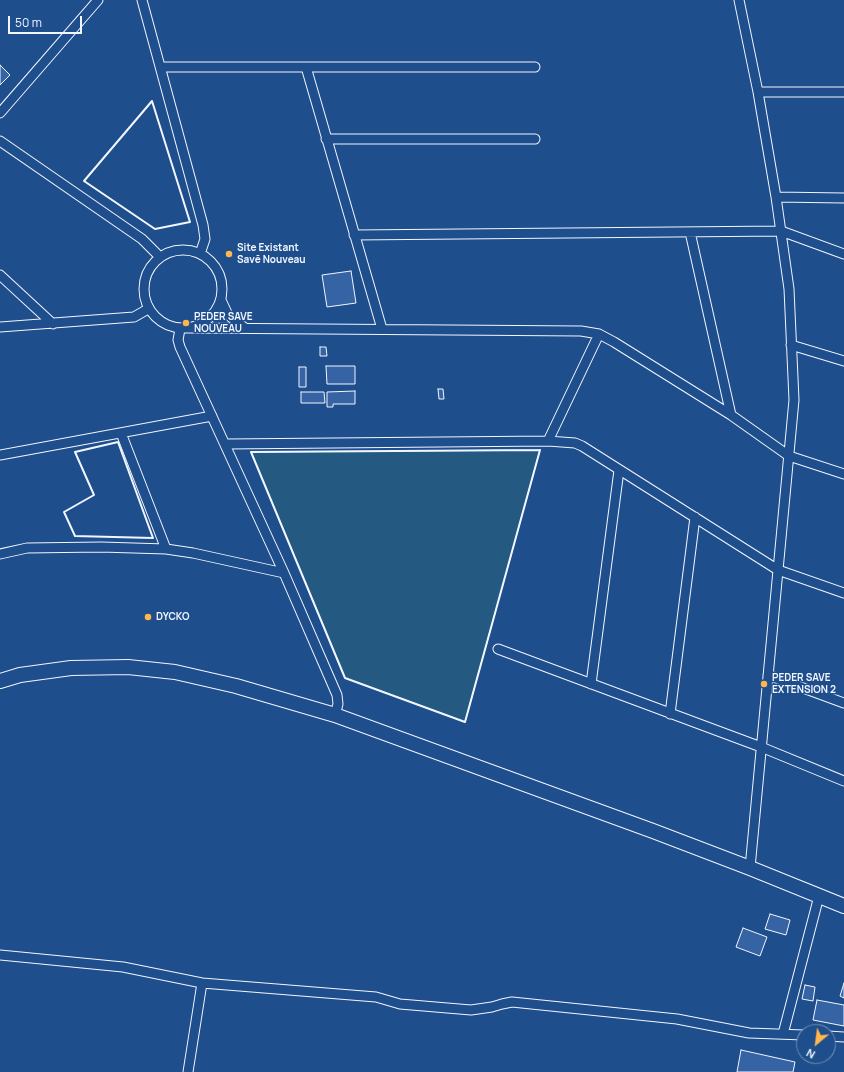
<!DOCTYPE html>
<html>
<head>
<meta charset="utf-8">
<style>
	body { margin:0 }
	#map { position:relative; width:844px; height:1072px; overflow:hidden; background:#1f4e8c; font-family:Manrope,sans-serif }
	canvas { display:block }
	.north { position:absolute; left:796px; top:1024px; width:40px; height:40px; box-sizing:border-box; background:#1f4e8c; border:1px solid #7391ba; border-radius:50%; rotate:209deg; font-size:11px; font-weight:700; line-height:16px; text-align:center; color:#f2f6ff }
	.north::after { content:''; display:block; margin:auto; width:14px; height:18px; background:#ffb74d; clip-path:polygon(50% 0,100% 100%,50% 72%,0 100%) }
	.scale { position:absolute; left:8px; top:16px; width:74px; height:18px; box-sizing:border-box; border:2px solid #f2f6ff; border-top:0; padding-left:5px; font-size:12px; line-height:14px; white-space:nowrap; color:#f2f6ff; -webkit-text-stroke:3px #1f4e8c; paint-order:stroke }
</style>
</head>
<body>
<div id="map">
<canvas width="844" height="1072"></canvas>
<div class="north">N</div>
<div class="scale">50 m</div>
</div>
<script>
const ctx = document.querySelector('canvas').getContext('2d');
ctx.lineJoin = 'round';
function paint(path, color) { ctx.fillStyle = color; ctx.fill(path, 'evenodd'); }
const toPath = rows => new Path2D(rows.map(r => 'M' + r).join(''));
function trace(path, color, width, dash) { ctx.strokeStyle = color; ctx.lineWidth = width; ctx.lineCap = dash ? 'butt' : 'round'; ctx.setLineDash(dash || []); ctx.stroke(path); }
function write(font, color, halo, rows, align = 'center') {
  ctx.font = font + ' Manrope,sans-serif'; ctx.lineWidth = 3; ctx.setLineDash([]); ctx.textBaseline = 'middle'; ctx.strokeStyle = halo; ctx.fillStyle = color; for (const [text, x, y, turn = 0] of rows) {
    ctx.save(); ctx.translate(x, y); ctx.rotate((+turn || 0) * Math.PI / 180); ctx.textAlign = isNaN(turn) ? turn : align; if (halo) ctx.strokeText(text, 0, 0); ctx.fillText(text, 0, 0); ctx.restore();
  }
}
const green = toPath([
	[540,450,465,722,345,678,251,452,540,450]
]);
paint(green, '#245a82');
trace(green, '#a8bbd7', 1);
const building = toPath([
	[0,65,10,75,0,85,0,65],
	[351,271,356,303,327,307,322,275,351,271],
	[320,347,326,347,327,356,320,356,320,347],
	[326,366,355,366,355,384,327,384,326,366],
	[299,367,306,367,306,387,299,387,299,367],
	[438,389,443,389,444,399,439,399,438,389],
	[355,391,355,404,333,404,333,407,327,407,327,392,355,391],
	[301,392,324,392,325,403,301,403,301,392],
	[770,914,790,920,786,935,765,929,770,914],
	[743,928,767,937,760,956,736,947,743,928],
	[844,983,844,998,840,996,844,983],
	[805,985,815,987,813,1001,802,999,805,985],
	[817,1000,844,1005,844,1026,813,1020,817,1000],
	[741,1050,795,1062,793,1072,737,1072,741,1050]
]);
paint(building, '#3563a3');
trace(building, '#f2f6ff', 1);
const street = toPath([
	[142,0,203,225,205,239,200,254],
	[739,0,758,92,776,197,789,289,794,400,750,868],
	[161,67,535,67],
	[306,67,382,329],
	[758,92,844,92],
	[0,113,98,0],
	[326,139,535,139],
	[0,141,142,239,160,257],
	[776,197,844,198],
	[690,232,731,415],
	[354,235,781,231,844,254],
	'144 289a39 39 0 1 1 78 0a39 39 0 1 1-78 0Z',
	[0,275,53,324],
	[221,300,228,315,245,328],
	[0,327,134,317,148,309],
	[188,328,581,331,599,334,614,342,731,415,789,456,844,474],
	[180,329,178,340,180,347,284,573,337,695,338,704,335,715],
	[791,345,844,361],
	[121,433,166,549],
	[548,441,599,334],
	[226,444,548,441,575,443,582,446,778,570,844,593],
	[0,455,212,416],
	[0,554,27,548,101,547,166,549,193,553,284,573],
	[498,649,761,747,844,781],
	[768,675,844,703],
	[591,684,619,470],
	[670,714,695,517],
	[0,955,123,967,202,983,376,997,400,1004,471,1010,492,1007,502,1004,512,1002,677,1019,749,1033,804,1035],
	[783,1034,819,896],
	[828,1036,844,1037],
	[188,1072,202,983]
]);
const primary = toPath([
	[0,681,20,675,71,668,128,667,175,672,236,686,335,715,653,831,750,868,844,906]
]);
trace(street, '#f2f6ff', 11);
trace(primary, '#f2f6ff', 16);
trace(street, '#1f4e8c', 9);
trace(primary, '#1f4e8c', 14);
trace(toPath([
	[152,101,190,222,155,229,84,181,152,101],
	[118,442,153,538,75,536,64,512,94,495,75,452,118,442],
	[540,450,465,722,345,678,251,452,540,450]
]), '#f2f6ff', 2);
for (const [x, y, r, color] of [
	[229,254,4,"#ffb74d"],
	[186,323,4,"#ffb74d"],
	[148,617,4,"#ffb74d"],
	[764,684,4,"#ffb74d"]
]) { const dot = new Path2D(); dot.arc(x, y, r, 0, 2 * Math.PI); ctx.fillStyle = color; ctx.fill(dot); trace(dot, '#1f4e8c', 1.5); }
write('bold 10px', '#f2f6ff', '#1f4e8c', [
	["Site Existant",237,248],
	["Savē Nouveau",237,260],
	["PEDER SAVE",194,317],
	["NOUVEAU",194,329],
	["DYCKO",156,617],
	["PEDER SAVE",772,678],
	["EXTENSION 2",772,690]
], 'left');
</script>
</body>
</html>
